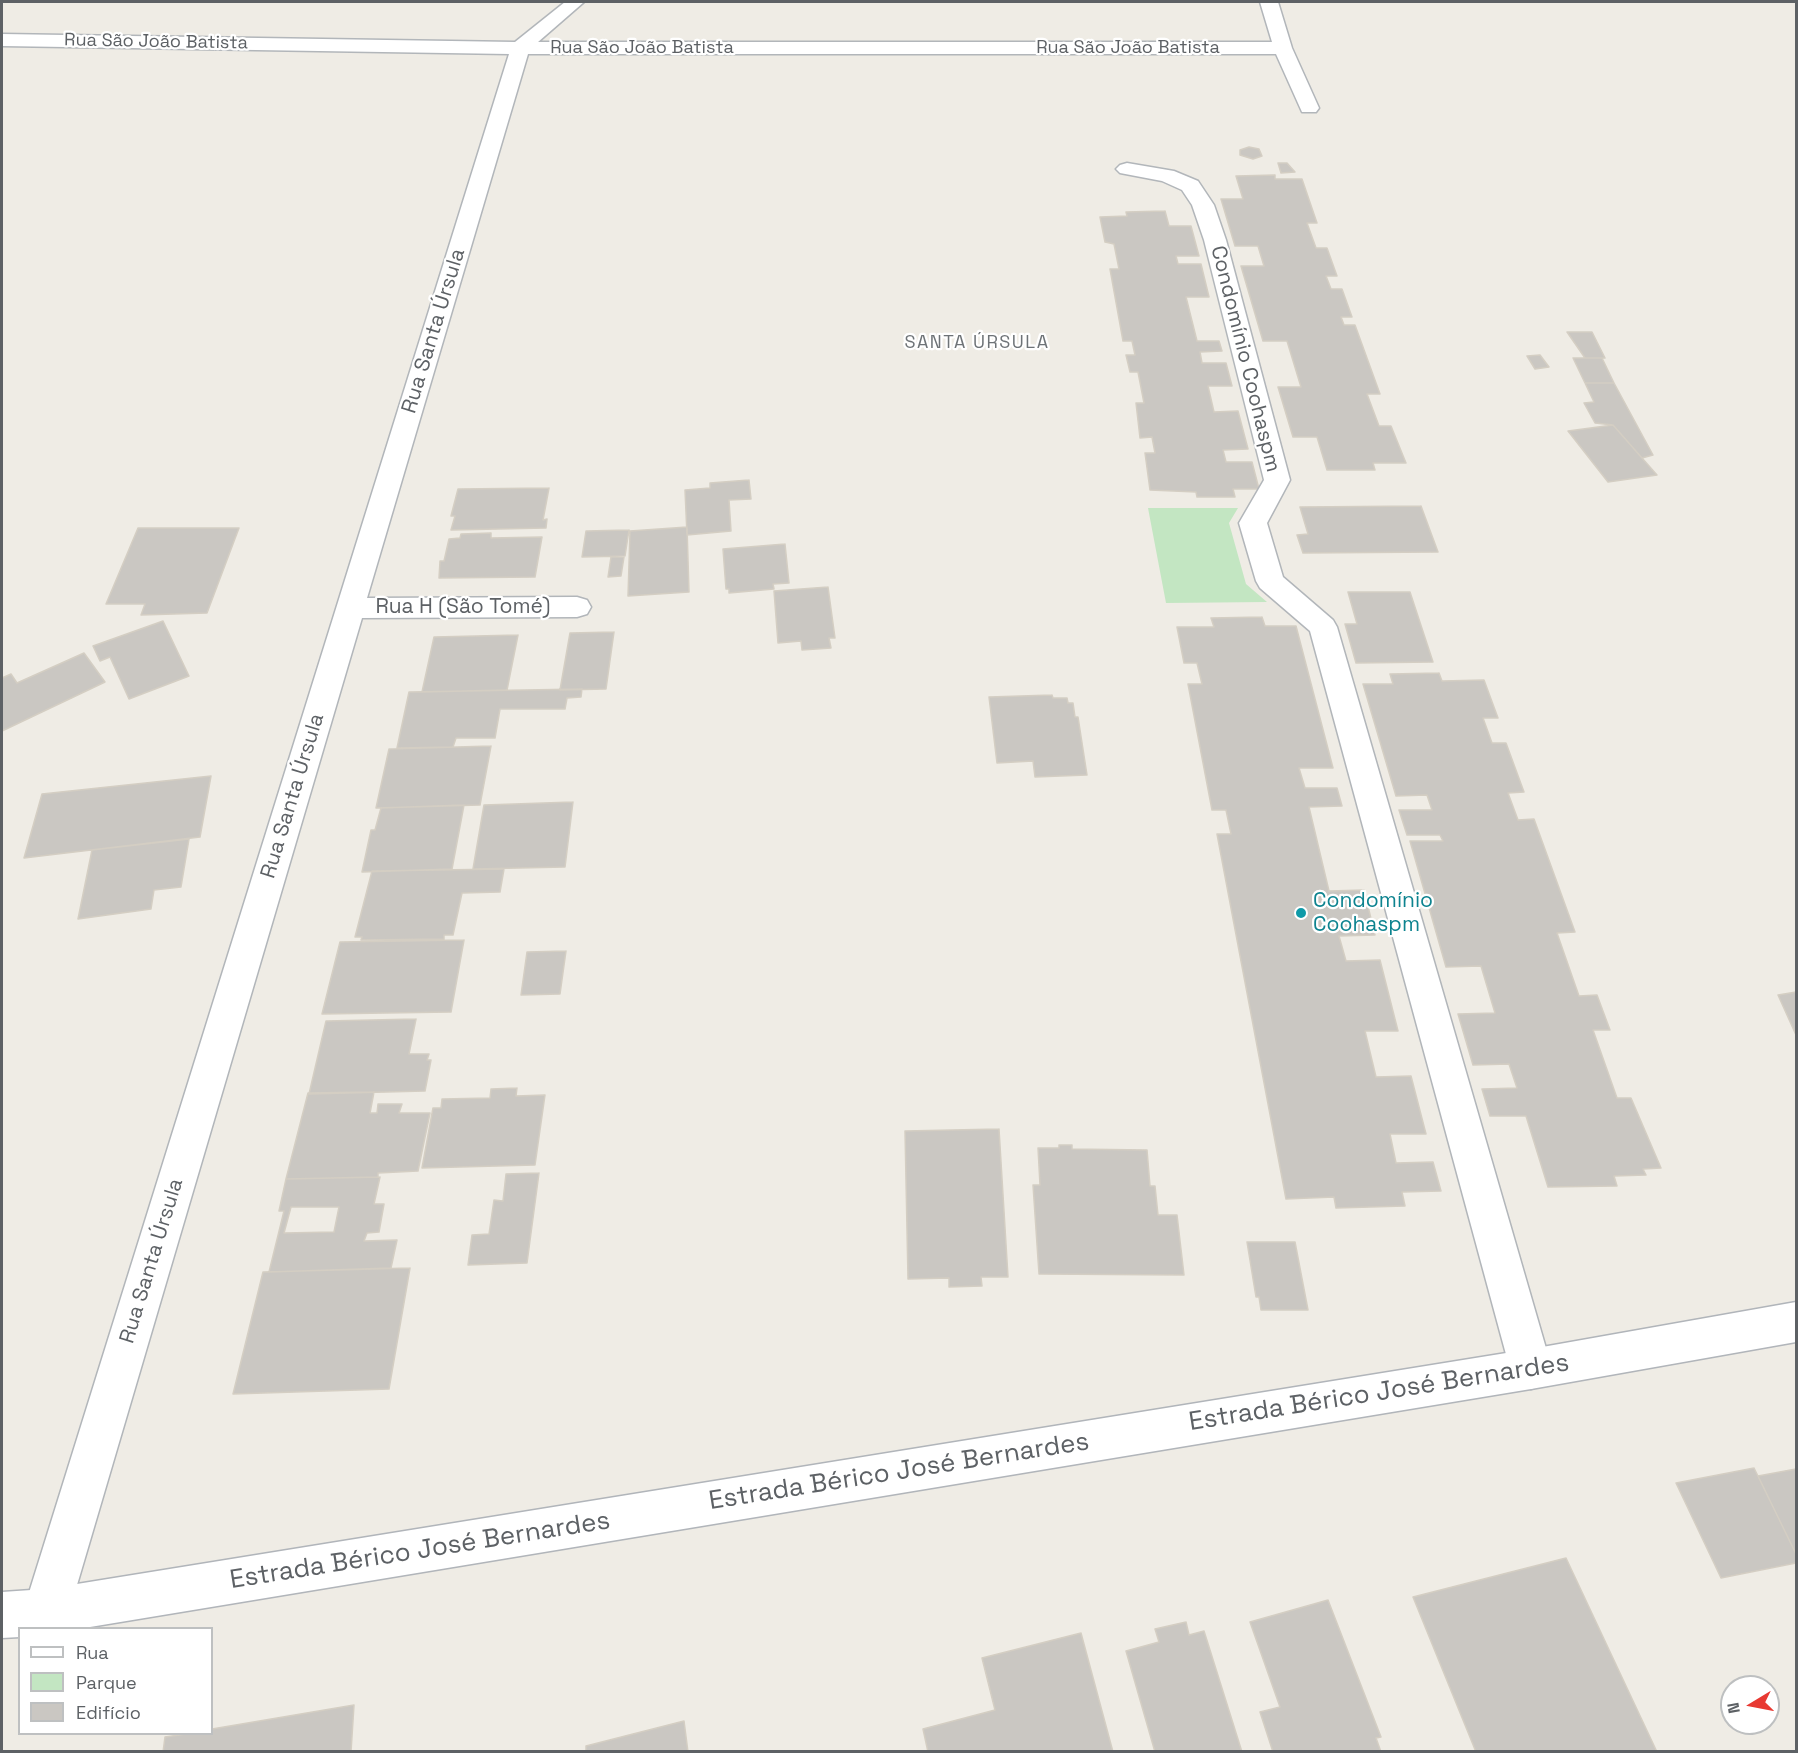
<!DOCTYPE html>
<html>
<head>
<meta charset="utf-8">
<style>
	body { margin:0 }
	#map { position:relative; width:1798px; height:1753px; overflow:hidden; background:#efece5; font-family:"Space Grotesk",sans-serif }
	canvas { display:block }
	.frame { position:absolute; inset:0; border:3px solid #5d6165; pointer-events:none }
	.legend { position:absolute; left:18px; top:1627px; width:195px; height:108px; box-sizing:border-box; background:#fff; border:2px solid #bec0c1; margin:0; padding:8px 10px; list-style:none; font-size:18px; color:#5d6165 }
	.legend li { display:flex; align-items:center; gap:12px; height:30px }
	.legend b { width:30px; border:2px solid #bec0c1 }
	.north { position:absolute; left:1720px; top:1675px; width:60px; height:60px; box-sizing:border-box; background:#fff; border:2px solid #bec0c1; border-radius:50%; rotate:260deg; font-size:16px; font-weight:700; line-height:24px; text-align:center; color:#5d6165 }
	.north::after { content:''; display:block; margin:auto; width:21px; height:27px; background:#e83932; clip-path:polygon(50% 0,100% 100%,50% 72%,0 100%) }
</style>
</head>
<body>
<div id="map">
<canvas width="1798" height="1753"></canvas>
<div class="frame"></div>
<ul class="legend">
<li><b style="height:8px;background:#fff"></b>Rua</li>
<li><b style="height:16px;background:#c3e6c2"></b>Parque</li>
<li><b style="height:16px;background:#cac7c2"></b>Edifício</li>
</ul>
<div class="north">N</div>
</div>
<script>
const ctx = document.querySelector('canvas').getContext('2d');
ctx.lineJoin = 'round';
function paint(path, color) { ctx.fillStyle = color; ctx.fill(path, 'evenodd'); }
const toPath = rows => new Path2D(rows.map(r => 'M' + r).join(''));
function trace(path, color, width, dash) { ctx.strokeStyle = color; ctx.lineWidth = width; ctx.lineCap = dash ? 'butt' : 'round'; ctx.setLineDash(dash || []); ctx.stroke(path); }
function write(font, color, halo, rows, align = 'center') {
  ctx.font = font + ' "Space Grotesk",sans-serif'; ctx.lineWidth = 4.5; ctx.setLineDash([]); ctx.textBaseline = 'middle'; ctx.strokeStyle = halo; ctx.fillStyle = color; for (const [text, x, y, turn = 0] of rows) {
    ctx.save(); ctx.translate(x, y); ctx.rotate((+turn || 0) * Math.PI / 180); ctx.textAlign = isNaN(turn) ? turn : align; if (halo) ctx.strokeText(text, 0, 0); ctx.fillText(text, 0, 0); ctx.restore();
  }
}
paint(toPath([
	[1148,508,1238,508,1229,523,1246,584,1267,602,1166,603]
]), '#c3e6c2');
const building = toPath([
	[1249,147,1259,149,1262,156,1253,159,1240,155,1240,150,1249,147],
	[1278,163,1287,163,1295,172,1281,173,1278,163],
	[1275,175,1275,179,1302,179,1317,223,1307,223,1316,248,1327,248,1337,276,1326,276,1331,289,1342,289,1352,317,1341,317,1344,325,1355,325,1380,394,1367,394,1379,426,1391,426,1406,463,1373,463,1375,470,1327,470,1317,437,1293,437,1278,387,1301,387,1287,341,1263,341,1241,266,1264,266,1258,246,1235,246,1221,199,1243,199,1236,176,1275,175],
	[1165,211,1169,226,1191,226,1199,256,1176,256,1178,264,1201,264,1209,297,1186,297,1197,341,1219,341,1222,351,1200,352,1202,363,1226,363,1232,386,1208,386,1214,412,1238,411,1248,449,1223,450,1226,462,1252,462,1259,489,1233,489,1235,497,1197,497,1196,492,1150,490,1145,453,1155,453,1152,437,1140,438,1136,403,1144,403,1138,372,1130,372,1126,355,1135,355,1132,341,1123,341,1110,269,1119,269,1114,244,1105,242,1100,217,1127,216,1126,212,1165,211],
	[1567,332,1592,332,1605,358,1585,358,1567,332],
	[1540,355,1549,367,1535,369,1527,356,1540,355],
	[1573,358,1602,358,1614,383,1585,383,1573,358],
	[1585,383,1614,383,1653,455,1642,458,1613,425,1595,423,1584,403,1594,402,1585,383],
	[1613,425,1642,458,1657,475,1608,482,1568,431,1613,425],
	[749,480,751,499,729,500,731,531,687,535,685,490,710,488,710,483,749,480],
	[549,488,543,520,547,519,546,528,451,530,455,516,451,516,458,489,549,488],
	[1421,506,1438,552,1303,553,1297,535,1308,534,1300,507,1421,506],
	[687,527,689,592,628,596,630,531,687,527],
	[138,528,239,528,207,613,141,615,145,604,106,604,138,528],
	[629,530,625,556,582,557,586,531,629,530],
	[491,533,491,538,542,537,535,577,439,578,440,561,444,561,449,539,460,538,461,534,491,533],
	[785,544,789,583,773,584,774,589,729,593,729,589,726,589,723,549,785,544],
	[611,557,624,557,621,576,608,577,611,557],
	[828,587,835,638,829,638,831,648,802,650,801,641,778,643,774,591,828,587],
	[1348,592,1410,592,1433,662,1356,663,1345,624,1357,624,1348,592],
	[1262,617,1265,626,1296,626,1333,768,1299,768,1305,788,1337,788,1342,806,1309,807,1329,891,1364,890,1375,935,1339,936,1346,961,1380,960,1398,1031,1365,1031,1376,1077,1411,1076,1426,1134,1390,1134,1396,1163,1433,1162,1441,1191,1402,1192,1405,1206,1336,1208,1334,1197,1286,1199,1217,834,1231,834,1226,810,1212,810,1188,684,1202,684,1197,663,1184,663,1177,627,1214,627,1211,618,1262,617],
	[163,621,189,676,129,699,110,657,100,661,93,646,163,621],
	[614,632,606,689,560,690,570,633,614,632],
	[518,635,507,690,422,692,434,637,518,635],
	[84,653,105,682,2,731,2,678,11,674,17,683,84,653],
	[1439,673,1442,681,1484,680,1498,718,1483,718,1492,743,1506,743,1524,792,1508,793,1518,820,1534,819,1575,932,1557,933,1579,996,1597,995,1610,1030,1593,1030,1617,1098,1631,1098,1661,1168,1643,1169,1646,1175,1614,1176,1617,1186,1548,1187,1526,1116,1490,1116,1482,1089,1517,1088,1509,1064,1473,1065,1458,1014,1495,1013,1481,966,1446,967,1410,841,1443,841,1440,835,1407,835,1399,810,1432,810,1427,795,1396,796,1363,684,1393,684,1390,674,1439,673],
	[582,689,581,697,567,698,565,709,500,709,495,738,456,738,453,747,397,748,409,692,582,689],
	[1052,695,1053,698,1067,698,1068,703,1073,703,1075,717,1078,717,1087,775,1035,777,1033,761,997,763,989,697,1052,695],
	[491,746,480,805,376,808,389,749,491,746],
	[211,776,200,837,24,858,42,794,211,776],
	[573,802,565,867,473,869,484,805,573,802],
	[464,805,452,869,362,872,371,830,375,830,381,808,464,805],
	[189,839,181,887,154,890,151,909,78,919,92,850,189,839],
	[504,869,500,892,462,893,453,935,444,935,444,939,361,940,362,937,355,937,372,871,504,869],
	[464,940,451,1012,322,1014,340,942,464,940],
	[566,951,560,994,521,995,527,952,566,951],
	[1796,992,1796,1035,1778,995,1796,992],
	[416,1019,409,1054,429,1054,427,1060,431,1060,425,1091,309,1094,326,1021,416,1019],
	[517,1088,516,1096,545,1095,535,1165,422,1168,433,1108,441,1108,442,1099,490,1098,491,1089,517,1088],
	[374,1092,370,1113,377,1113,378,1104,402,1104,399,1113,430,1113,418,1171,378,1173,378,1177,286,1179,308,1093,374,1092],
	[999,1129,1008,1277,981,1277,982,1286,949,1287,949,1278,908,1279,905,1131,999,1129],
	[1059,1145,1072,1145,1072,1149,1147,1150,1150,1186,1155,1186,1158,1215,1177,1215,1184,1275,1039,1274,1033,1185,1040,1185,1038,1148,1059,1148,1059,1145],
	[539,1173,527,1263,468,1265,472,1235,489,1234,494,1200,503,1201,506,1174,539,1173],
	[380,1177,374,1204,384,1204,379,1232,367,1233,364,1241,397,1240,391,1268,269,1272,284,1211,279,1211,286,1179,380,1177],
	[291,1207,339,1207,334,1232,284,1233,291,1207],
	[1247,1242,1295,1242,1308,1310,1261,1310,1259,1297,1256,1297,1247,1242],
	[410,1268,389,1389,233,1394,263,1272,410,1268],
	[1754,1468,1796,1554,1796,1563,1721,1578,1676,1483,1754,1468],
	[1796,1469,1796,1554,1758,1476,1796,1469],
	[1566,1558,1657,1752,1476,1752,1413,1597,1566,1558],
	[1328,1600,1381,1737,1376,1738,1381,1752,1273,1752,1260,1712,1280,1707,1250,1622,1328,1600],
	[1186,1622,1189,1635,1204,1631,1242,1752,1155,1752,1126,1651,1159,1642,1155,1629,1186,1622],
	[1081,1633,1113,1752,928,1752,923,1729,995,1710,982,1658,1081,1633],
	[354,1705,351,1752,163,1752,165,1737,186,1734,212,1734,212,1729,354,1705],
	[684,1721,688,1752,586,1752,586,1746,684,1721]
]);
paint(building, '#cac7c2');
trace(building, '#d4cec3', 1.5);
const street = toPath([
	[565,2,584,2,538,42,1272,42,1260,2,1278,2,1292,48,1319,108,1316,112,1302,112,1276,54,528,54,367,598,577,597,587,600,591,607,587,614,577,617,362,618,69,1612,62,1628,31,1628,23,1612,509,54,2,46,2,34,515,42,565,2],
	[1127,163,1174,171,1198,181,1214,205,1226,240,1290,480,1267,523,1283,577,1333,620,1337,627,1552,1369,1546,1383,1531,1389,1516,1383,1510,1369,1310,631,1260,588,1256,581,1239,523,1264,480,1204,240,1192,205,1182,190,1162,181,1120,173,1116,169,1120,165,1127,163]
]);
const secondary = toPath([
	[1796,1302,1796,1342,1531,1389,84,1628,20,1628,20,1637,2,1638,2,1592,46,1589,1531,1349,1796,1302]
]);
trace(street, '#b2b6ba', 3);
trace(secondary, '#b1b5ba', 3);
paint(street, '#fff');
paint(secondary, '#fff');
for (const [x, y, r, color] of [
	[1301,913,6,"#0f9aa8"]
]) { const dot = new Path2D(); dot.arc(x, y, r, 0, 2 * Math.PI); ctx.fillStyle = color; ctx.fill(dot); trace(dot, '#fff', 2); }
write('18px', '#5d6165', '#fff', [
	["Rua São João Batista",156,42,1],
	["Rua São João Batista",642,48],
	["Rua São João Batista",1128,48]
]);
ctx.letterSpacing = '1.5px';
write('18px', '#6e7377', '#fff', [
	["SANTA ÚRSULA",977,343]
]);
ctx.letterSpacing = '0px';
write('21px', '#5d6165', '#fff', [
	["Rua Santa Úrsula",434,331,-73],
	["Condomínio Coohaspm",1245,359,76],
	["Rua H (São Tomé)",463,607],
	["Rua Santa Úrsula",293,796,-73],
	["Rua Santa Úrsula",152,1261,-73]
]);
write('21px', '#0d838f', '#fff', [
	["Condomínio",1313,901],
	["Coohaspm",1313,925]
], 'left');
write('26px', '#5d6165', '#fff', [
	["Estrada Bérico José Bernardes",1379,1393,-9],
	["Estrada Bérico José Bernardes",899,1472,-9],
	["Estrada Bérico José Bernardes",420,1551,-9]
]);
</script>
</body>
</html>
